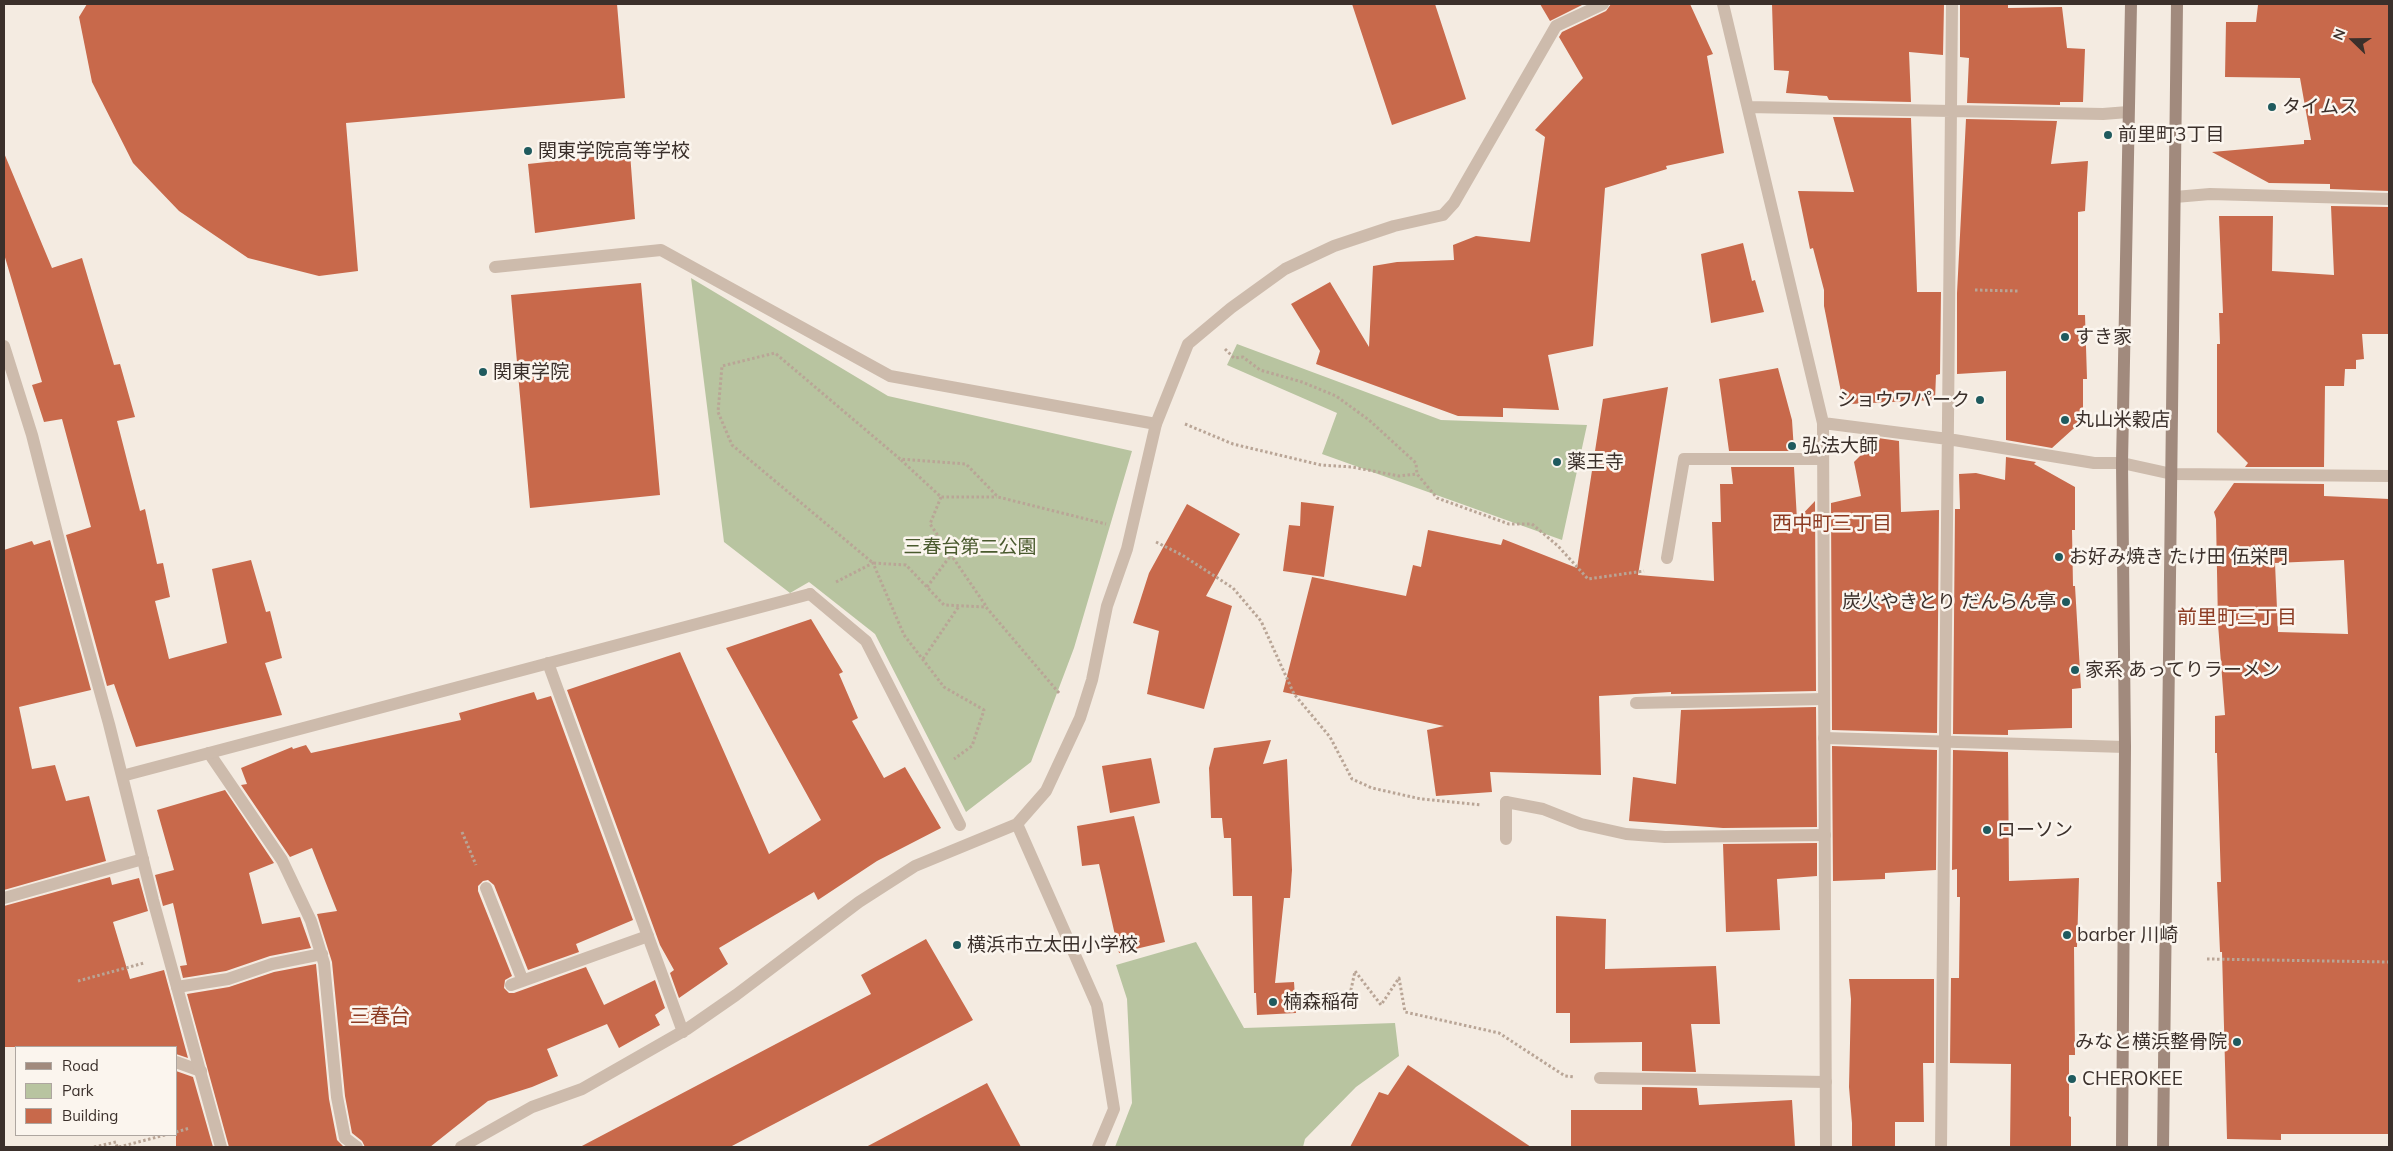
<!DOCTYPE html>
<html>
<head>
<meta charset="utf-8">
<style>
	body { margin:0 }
	#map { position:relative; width:2393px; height:1151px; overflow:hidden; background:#f4ebe1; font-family:Mulish,sans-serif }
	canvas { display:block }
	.frame { position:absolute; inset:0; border:5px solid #3b302b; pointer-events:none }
	.legend { position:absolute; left:15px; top:1046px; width:162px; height:90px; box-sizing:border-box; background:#fbf5ee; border:1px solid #aea6a0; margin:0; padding:6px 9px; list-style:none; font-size:15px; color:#3b302b }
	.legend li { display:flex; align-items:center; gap:10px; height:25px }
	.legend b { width:25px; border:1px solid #aea6a0 }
	.north { position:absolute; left:2328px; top:15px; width:50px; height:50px; -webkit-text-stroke:4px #fbf5ee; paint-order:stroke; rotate:292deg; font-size:14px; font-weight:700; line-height:20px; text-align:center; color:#3b302b }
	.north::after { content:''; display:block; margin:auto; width:18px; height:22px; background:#3b302b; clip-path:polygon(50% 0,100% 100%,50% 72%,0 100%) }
</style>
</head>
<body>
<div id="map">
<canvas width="2393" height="1151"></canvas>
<div class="frame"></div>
<ul class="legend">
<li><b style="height:6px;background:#a18a7d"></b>Road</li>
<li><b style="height:14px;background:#b8c4a0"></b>Park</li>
<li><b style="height:14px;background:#c8694b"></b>Building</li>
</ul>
<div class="north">N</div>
</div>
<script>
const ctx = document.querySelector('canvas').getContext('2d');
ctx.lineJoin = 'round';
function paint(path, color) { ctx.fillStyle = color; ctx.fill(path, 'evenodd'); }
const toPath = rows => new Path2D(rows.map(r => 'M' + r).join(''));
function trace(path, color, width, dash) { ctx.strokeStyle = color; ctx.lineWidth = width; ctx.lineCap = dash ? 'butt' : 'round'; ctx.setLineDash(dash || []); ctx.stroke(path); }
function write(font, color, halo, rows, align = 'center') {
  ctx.font = font + ' Mulish,"Noto Sans JP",sans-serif'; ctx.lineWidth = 5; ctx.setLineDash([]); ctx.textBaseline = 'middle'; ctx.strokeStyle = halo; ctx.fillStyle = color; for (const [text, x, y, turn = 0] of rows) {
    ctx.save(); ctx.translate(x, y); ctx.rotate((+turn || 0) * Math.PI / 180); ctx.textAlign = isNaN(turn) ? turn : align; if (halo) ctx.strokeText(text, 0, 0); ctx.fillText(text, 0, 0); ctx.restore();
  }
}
paint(toPath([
	[691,278,888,396,1132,451,1074,648,1031,762,966,812,875,634,809,582,790,593,724,542],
	[1237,344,1441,420,1587,425,1562,540,1322,454,1337,413,1227,365],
	[1196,942,1244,1028,1395,1023,1399,1056,1356,1087,1305,1139,1303,1147,1115,1147,1132,1103,1127,999,1116,965]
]), '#b8c4a0');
paint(toPath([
	[87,4,617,4,625,98,346,123,358,271,319,276,248,258,179,211,133,163,92,82,79,17],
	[1352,4,1435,4,1466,99,1392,125],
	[1540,4,1584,4,1550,21],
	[1611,4,1690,4,1713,54,1707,56,1724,153,1666,166,1667,169,1605,188,1593,346,1548,355,1559,410,1503,408,1503,417,1458,416,1316,364,1320,351,1291,304,1330,282,1369,347,1373,266,1397,262,1454,260,1453,245,1476,236,1530,242,1545,137,1535,130,1583,78,1559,37,1562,32,1606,11],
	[1772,4,1944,4,1943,55,1909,52,1911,102,1829,100,1827,96,1786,93,1789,71,1774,70],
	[1960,4,2008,4,2008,8,2062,7,2067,48,2085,49,2083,102,2060,102,2060,105,1967,103,1969,58,1960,57],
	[2389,4,2389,191,2330,189,2330,184,2269,183,2212,152,2304,144,2304,140,2311,140,2300,78,2225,77,2226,22,2256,22,2258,5],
	[1833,117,1911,118,1917,292,1941,292,1940,374,1936,375,1935,400,1850,404,1842,397,1824,306,1824,290,1813,248,1810,249,1798,191,1854,192],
	[1966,119,2057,121,2051,164,2088,161,2085,211,2078,212,2078,315,2085,315,2087,379,2083,379,2083,420,2052,448,2006,440,2006,371,1957,374,1957,293],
	[4,153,52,268,82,258,114,365,120,364,135,417,117,421,140,511,145,509,157,564,163,563,170,597,155,601,169,659,227,643,212,569,251,560,266,612,270,611,282,658,265,663,282,715,136,747,114,684,107,686,66,535,91,527,62,419,44,422,32,385,42,382,4,254],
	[630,153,635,219,535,233,528,164],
	[2331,206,2389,207,2389,334,2362,334,2364,359,2356,360,2356,369,2345,369,2344,386,2325,386,2324,467,2245,467,2248,463,2217,432,2217,344,2220,344,2219,313,2223,313,2219,216,2273,216,2272,271,2334,275],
	[1743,243,1752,281,1755,280,1764,312,1711,323,1701,254],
	[641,283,660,495,530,508,511,295],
	[1778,368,1792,420,1794,451,1729,451,1719,379],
	[1668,387,1638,575,1714,581,1712,522,1721,522,1720,484,1733,484,1731,467,1794,467,1797,520,1815,501,1816,691,1671,694,1671,692,1599,696,1601,775,1490,772,1492,792,1436,796,1427,730,1444,726,1283,692,1312,577,1406,596,1413,565,1421,567,1428,530,1501,545,1503,539,1577,568,1603,399],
	[1878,438,1899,441,1901,512,1939,510,1937,733,1832,730,1831,503,1861,496,1854,462],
	[2006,457,2036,462,2034,464,2075,487,2075,530,2072,530,2073,586,2075,586,2081,688,2072,689,2072,728,2008,730,2008,735,1953,734,1955,509,1960,509,1959,474,1976,473,2005,480],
	[2234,483,2324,484,2324,496,2389,499,2389,1134,2281,1134,2281,1140,2227,1139,2222,952,2220,952,2217,882,2221,882,2217,753,2215,753,2215,716,2225,715,2218,624,2216,519,2214,512],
	[2344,560,2348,634,2278,632,2275,563],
	[1301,502,1334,506,1324,577,1283,571,1289,525,1300,526],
	[1187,504,1240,534,1206,596,1232,606,1204,709,1147,694,1159,631,1133,623,1149,573],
	[50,540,91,690,19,707,32,769,55,765,66,801,89,796,106,861,4,890,4,550,32,541,34,545],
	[811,619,843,672,839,674,858,718,852,721,884,778,905,767,941,828,877,861,818,900,814,892,719,948,728,964,679,998,670,973,674,970,660,945,567,690,680,652,769,854,821,820,726,648],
	[534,692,537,700,551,696,633,920,576,944,579,952,528,970,494,885,488,880,483,881,478,886,478,891,512,976,505,980,504,988,509,993,514,993,586,967,604,1005,655,980,665,1008,655,1015,660,1025,619,1048,607,1024,547,1049,558,1076,532,1087,488,1101,430,1147,365,1147,362,1141,352,1133,345,1096,332,962,317,914,337,911,312,848,290,857,241,785,247,784,241,768,292,747,293,749,306,745,311,753,461,720,459,713],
	[1816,707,1817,827,1723,828,1629,821,1633,777,1676,784,1681,710],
	[1271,740,1263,764,1287,759,1292,870,1290,898,1284,898,1275,983,1294,982,1296,1013,1257,1015,1256,993,1254,993,1252,896,1233,896,1231,838,1224,838,1222,818,1211,818,1209,768,1214,748],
	[1832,746,1937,750,1936,870,1885,873,1885,879,1833,881],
	[1953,750,2008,752,2009,881,2079,878,2077,947,2074,947,2075,1055,2069,1055,2069,1116,2071,1117,2071,1147,2010,1147,2011,1064,1950,1063,1951,978,1959,978,1960,897,1957,897,1957,869,1952,870],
	[1151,758,1160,803,1110,813,1102,766],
	[225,790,274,863,249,873,262,924,300,917,311,948,270,956,226,971,183,978,180,966,187,965,173,903,163,906,155,875,174,870,157,810],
	[1134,816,1165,942,1119,953,1099,864,1082,866,1077,826],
	[1817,843,1817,876,1777,879,1780,930,1726,932,1723,844],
	[110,877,112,885,139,878,148,911,113,922,130,979,164,970,188,1058,176,1054,176,1047,4,1047,4,906],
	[1556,916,1606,919,1605,969,1716,966,1720,1024,1691,1024,1696,1072,1642,1071,1642,1042,1570,1043,1570,1013,1556,1013],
	[926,939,973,1020,730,1147,580,1147,871,994,861,975],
	[316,964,329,1099,337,1140,344,1147,229,1147,187,994,229,987,274,972],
	[1849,979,1934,979,1934,1063,1923,1063,1924,1122,1895,1122,1895,1147,1852,1147,1852,1123,1849,1087,1851,999],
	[1408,1065,1531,1147,1350,1147,1379,1092,1388,1095],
	[176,1071,193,1077,213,1147,176,1147],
	[987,1083,1021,1147,866,1147],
	[1642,1087,1697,1088,1699,1105,1792,1100,1795,1147,1571,1147,1571,1110,1642,1110]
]), '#c8694b');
trace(toPath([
	[1975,290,2018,291],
	[1225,349,1234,358,1243,357,1260,370,1302,382,1336,396,1369,420,1416,463,1417,474,1437,498,1509,524,1532,524,1558,546,1588,579,1644,571],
	[1185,424,1233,444,1321,465,1352,467,1399,476,1417,474],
	[901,460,941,497,997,497],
	[941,497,930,524,986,606],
	[1156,542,1182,555,1233,588,1261,621,1294,694,1330,737,1352,779,1372,788,1421,799,1481,805],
	[836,582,873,563,904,635,944,687,984,710,972,746,954,759],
	[927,587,951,555],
	[923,659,959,606],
	[1059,693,986,607,944,605,906,565,873,563,732,445,718,412,722,366,775,353,900,459,966,464,998,497,1106,524],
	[462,832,476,865],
	[2207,959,2389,962],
	[78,981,144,963],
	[1317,1002,1348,1004,1355,971,1381,1005,1399,978,1405,1012,1499,1033,1565,1076,1574,1077],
	[176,1132,190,1128],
	[94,1147,116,1142,117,1147],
	[119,1147,165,1135]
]), '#b9a596', 3, [2.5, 2.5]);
trace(toPath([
	[495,267,661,250,890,376,1156,424],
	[1667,558,1684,459,1823,459],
	[810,594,866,641,960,825],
	[1636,703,1824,699],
	[1824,738,2125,747],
	[209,753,282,860,311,921,324,963,337,1097,345,1138,357,1147],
	[1506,802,1543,809,1581,824,1626,834,1665,837,1825,835],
	[486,888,523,981],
	[4,898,143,859],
	[511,985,648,936],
	[177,987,228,979,272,964,322,954],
	[176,1062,201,1071],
	[1600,1078,1826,1082]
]), '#cdbbac', 12);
trace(toPath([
	[1723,4,1823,423,1826,1147],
	[1748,107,2103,114,2128,112],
	[2175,197,2210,194,2389,199],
	[4,346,32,435,68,576,109,724,153,900,221,1147],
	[1823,423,1948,439,2094,463,2122,463,2172,474,2389,476],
	[548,663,683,1032],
	[122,776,810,594],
	[1506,802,1506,839],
	[1017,824,1097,1005,1114,1109,1098,1147],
	[461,1147,532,1107,582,1089,687,1029,736,995,859,902,915,866,1017,824,1046,791,1080,718,1092,680,1107,606,1127,549,1156,424,1188,344,1231,308,1285,269,1334,246,1394,226,1443,215,1454,203,1556,26,1603,4],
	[1941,1147,1952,4]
]), '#cdbbac', 12);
trace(toPath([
	[2122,1147,2125,747,2122,463,2131,4],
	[2163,1147,2177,4]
]), '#a18a7d', 12);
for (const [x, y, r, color] of [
	[2272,107,5,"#1f5a5e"],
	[2108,135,5,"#1f5a5e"],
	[528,151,5,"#1f5a5e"],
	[2065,337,5,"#1f5a5e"],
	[483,372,5,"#1f5a5e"],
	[1980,400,5,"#1f5a5e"],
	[2065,420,5,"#1f5a5e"],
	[1792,446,5,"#1f5a5e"],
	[1557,462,5,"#1f5a5e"],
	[2059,557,5,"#1f5a5e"],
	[2066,602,5,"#1f5a5e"],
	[2075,670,5,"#1f5a5e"],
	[1987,830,5,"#1f5a5e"],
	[2067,935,5,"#1f5a5e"],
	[957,945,5,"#1f5a5e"],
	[1273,1002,5,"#1f5a5e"],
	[2237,1042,5,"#1f5a5e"],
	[2072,1079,5,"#1f5a5e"]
]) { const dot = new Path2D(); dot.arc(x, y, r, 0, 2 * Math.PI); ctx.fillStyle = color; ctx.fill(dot); trace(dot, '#fbf5ee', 2); }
write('19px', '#3b302b', '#fbf5ee', [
	["タイムス",2282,107],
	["前里町3丁目",2118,135],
	["関東学院高等学校",538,151],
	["すき家",2075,337],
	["関東学院",493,372],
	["ショウワパーク",1970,400,"right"],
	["丸山米穀店",2075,420],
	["弘法大師",1802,446],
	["薬王寺",1567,462],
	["お好み焼き たけ田 伍栄門",2069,557],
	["炭火やきとり だんらん亭",2056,602,"right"],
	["家系 あってりラーメン",2085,670],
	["ローソン",1997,830],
	["barber 川崎",2077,935],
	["横浜市立太田小学校",967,945],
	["楠森稲荷",1283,1002],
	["みなと横浜整骨院",2227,1042,"right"],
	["CHEROKEE",2082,1079]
], 'left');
write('19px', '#4a5a2e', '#fbf5ee', [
	["三春台第二公園",970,547]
]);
write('20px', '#8c3b22', '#fbf5ee', [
	["西中町三丁目",1832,524],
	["前里町三丁目",2237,618],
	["三春台",380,1017]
]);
</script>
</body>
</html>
